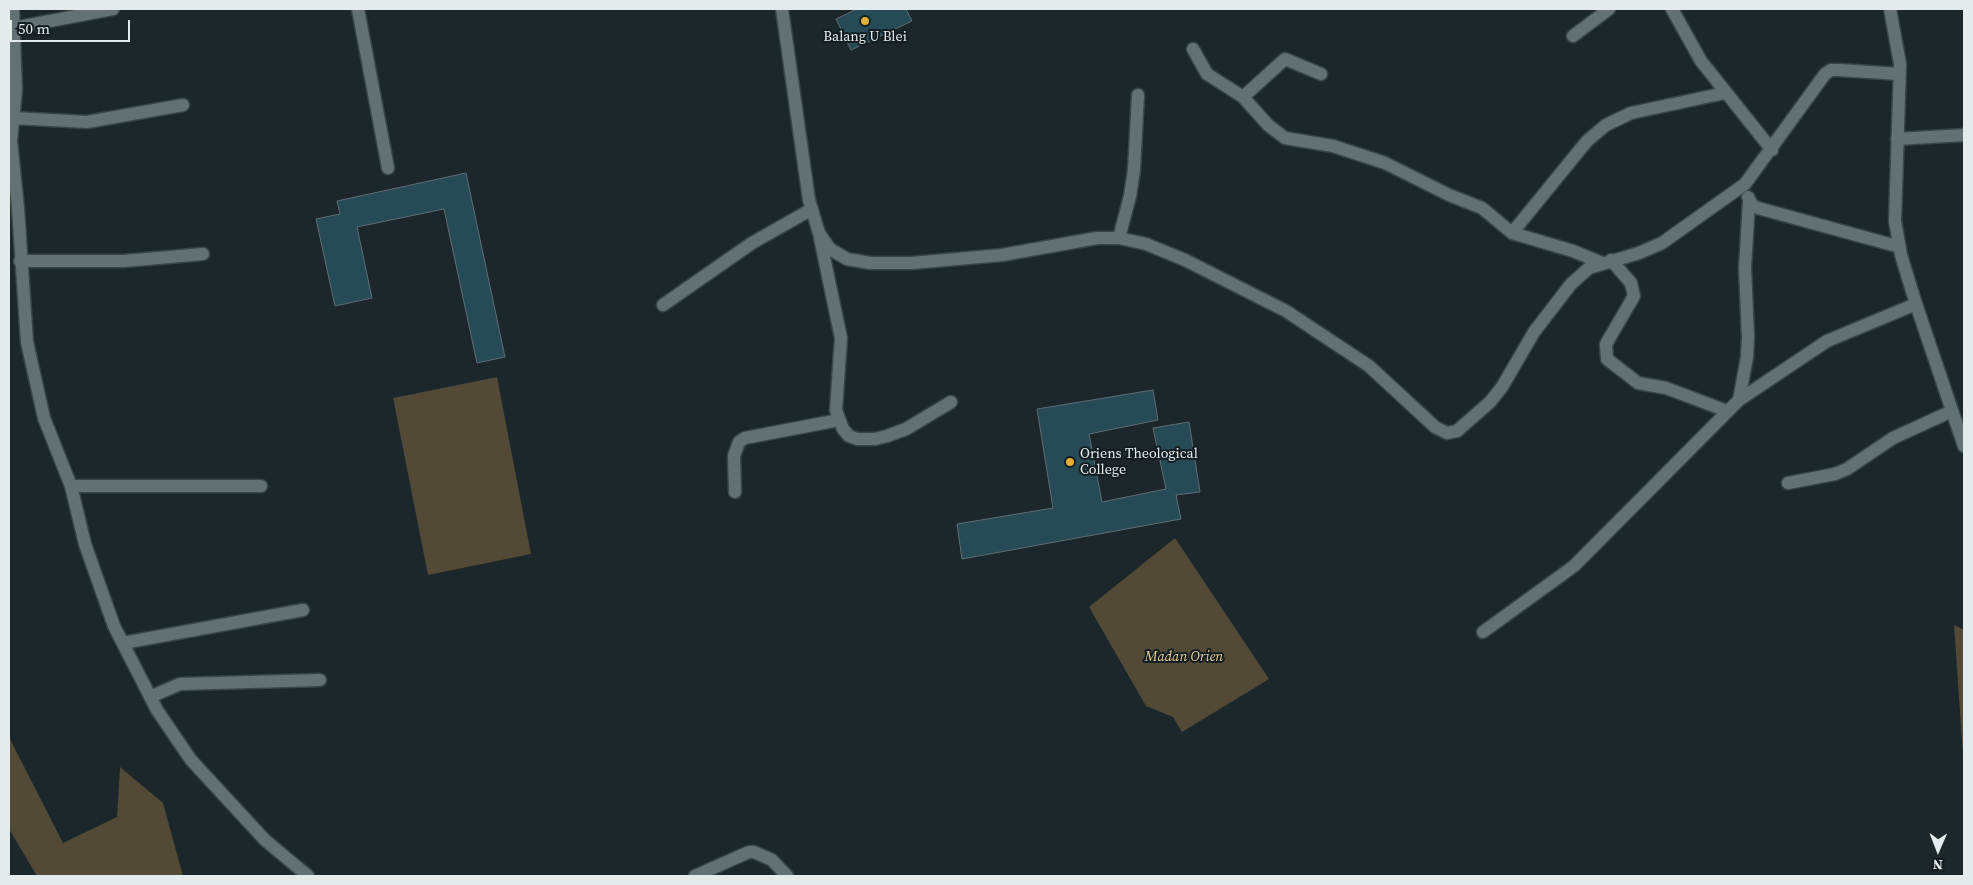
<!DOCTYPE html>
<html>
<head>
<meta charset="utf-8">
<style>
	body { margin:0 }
	#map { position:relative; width:1973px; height:885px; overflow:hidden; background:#1b272a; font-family:"Source Serif 4",serif }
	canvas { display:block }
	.frame { position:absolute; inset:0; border:10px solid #e3ebed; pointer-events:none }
	.north { position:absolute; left:1913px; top:825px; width:50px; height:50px; -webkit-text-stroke:4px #121d21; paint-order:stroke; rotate:181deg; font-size:14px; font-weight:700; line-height:20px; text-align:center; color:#e3ebed }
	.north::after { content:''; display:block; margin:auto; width:18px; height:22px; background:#e3ebed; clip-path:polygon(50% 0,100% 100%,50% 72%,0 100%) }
	.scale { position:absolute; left:10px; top:20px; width:120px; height:22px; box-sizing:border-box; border:2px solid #e3ebed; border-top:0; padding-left:6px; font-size:15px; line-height:18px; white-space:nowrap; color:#e3ebed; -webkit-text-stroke:4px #121d21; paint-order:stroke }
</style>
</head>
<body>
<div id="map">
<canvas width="1973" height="885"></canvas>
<div class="frame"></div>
<div class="north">N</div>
<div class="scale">50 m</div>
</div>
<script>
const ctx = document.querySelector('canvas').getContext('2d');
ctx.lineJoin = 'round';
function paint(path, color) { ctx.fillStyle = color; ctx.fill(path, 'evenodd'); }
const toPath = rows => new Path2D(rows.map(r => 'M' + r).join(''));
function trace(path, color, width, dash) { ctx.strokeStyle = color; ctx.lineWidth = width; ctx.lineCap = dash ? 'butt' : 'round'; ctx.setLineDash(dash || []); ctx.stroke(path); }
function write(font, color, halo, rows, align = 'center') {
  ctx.font = font + ' "Source Serif 4",serif'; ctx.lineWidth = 4; ctx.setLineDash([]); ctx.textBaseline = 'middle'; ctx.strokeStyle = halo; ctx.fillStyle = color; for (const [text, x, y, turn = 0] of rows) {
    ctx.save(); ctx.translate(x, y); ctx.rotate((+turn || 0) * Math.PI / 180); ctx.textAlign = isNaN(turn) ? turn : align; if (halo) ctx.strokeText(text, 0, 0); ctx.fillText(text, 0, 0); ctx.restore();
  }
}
paint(toPath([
	[497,377,531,554,428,575,393,398],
	[1175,538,1269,679,1182,732,1173,717,1146,706,1089,607],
	[1954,625,1964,630,1964,770],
	[9,723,10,739,63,843,117,817,120,767,163,803,183,876,37,876,9,829]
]), '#524936');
const building = toPath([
	[857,9,906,9,912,21,851,50,836,19,857,9],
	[466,173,505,357,477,363,444,209,357,227,372,298,335,306,316,219,340,214,337,201,466,173],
	[1153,390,1158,420,1089,434,1102,502,1166,489,1153,428,1189,422,1200,492,1176,495,1181,519,962,559,957,524,1053,508,1037,409,1153,390]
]);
paint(building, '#264b56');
trace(building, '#606d72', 1);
const minor = toPath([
	[13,9,16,90,11,141,18,208,27,342,44,418,71,486,85,544,114,626,157,710,191,760,265,840,308,876],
	[358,9,388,168],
	[782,9,809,200,819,233,830,249,847,259,870,263,912,263,1002,255,1097,238,1119,238,1146,244,1185,260,1286,311,1369,366,1435,427,1447,433,1457,431,1490,402,1502,387,1534,332,1571,284,1589,268,1639,253,1662,243,1745,184,1825,74,1831,70,1839,70,1899,74],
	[1672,9,1701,61,1772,150],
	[1890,9,1900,64,1895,221,1901,255,1916,304,1964,446],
	[13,28,113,9],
	[1573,36,1609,9],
	[1193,49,1207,74,1243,97,1268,125,1285,138,1333,146,1385,163,1449,195,1482,208,1512,233,1573,251,1602,263],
	[1243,97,1285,59,1321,74],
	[13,118,87,122,183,105],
	[1897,139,1964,135],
	[1748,197,1752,205,1758,208,1900,247],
	[1512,233,1587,141,1606,125,1631,113,1725,93],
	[820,238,841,338,836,410,843,429,849,436,857,439,875,439,887,436,906,429,951,402],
	[1119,238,1130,196,1134,170,1138,95],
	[1611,260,1631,283,1634,296,1606,344,1607,359,1638,383,1666,388,1727,411],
	[20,261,124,261,203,254],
	[663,305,752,243,812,209],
	[1739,400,1747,357,1748,337,1745,268,1749,201],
	[1788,483,1835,474,1847,469,1893,438,1952,411],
	[71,486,261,486],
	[735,492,734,456,739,442,745,438,839,420],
	[1483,632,1574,566,1739,400,1827,341,1916,304],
	[123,643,303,610],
	[150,697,180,684,320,680],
	[695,876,749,852,754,852,772,860,787,876]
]);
trace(minor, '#3a4547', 15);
trace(minor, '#637175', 12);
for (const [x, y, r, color] of [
	[865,21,5,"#e2af34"],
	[1070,462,5,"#e2af34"]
]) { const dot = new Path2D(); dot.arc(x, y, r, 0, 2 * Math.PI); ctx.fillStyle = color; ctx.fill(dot); trace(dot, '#121d21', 2); }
write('14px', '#e3ebed', '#121d21', [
	["Balang U Blei",865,37],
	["Oriens Theological",1080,454,"left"],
	["College",1080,470,"left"]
]);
write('italic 14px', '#ecd19b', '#121d21', [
	["Madan Orien",1184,657]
]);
</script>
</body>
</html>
